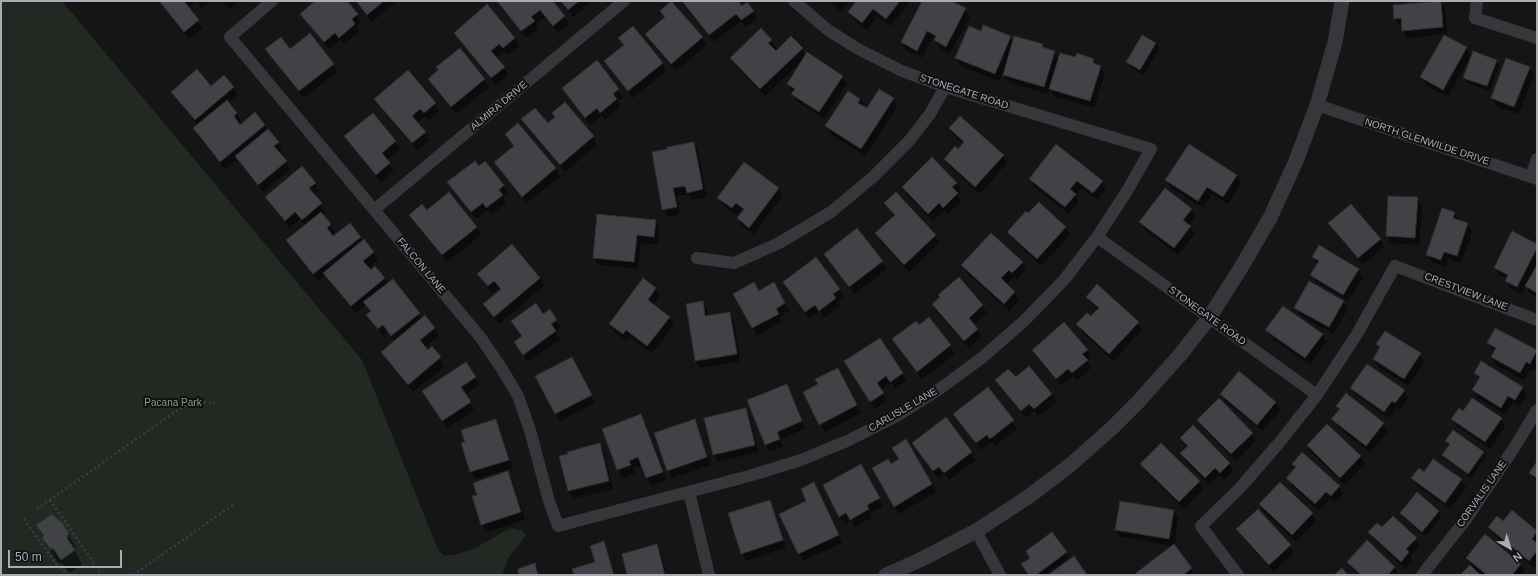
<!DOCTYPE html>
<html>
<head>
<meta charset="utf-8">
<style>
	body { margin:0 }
	#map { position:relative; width:1538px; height:576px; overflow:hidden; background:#151516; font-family:Arial,sans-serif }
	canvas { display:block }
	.frame { position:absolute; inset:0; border:2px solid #a7acb6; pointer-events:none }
	.north { position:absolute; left:1490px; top:528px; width:40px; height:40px; -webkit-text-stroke:3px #101011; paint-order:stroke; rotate:141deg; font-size:11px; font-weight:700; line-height:16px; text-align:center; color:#a7acb6 }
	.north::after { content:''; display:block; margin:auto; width:14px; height:18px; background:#a7acb6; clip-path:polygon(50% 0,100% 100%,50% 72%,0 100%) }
	.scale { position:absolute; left:8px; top:550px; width:114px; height:18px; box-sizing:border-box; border:2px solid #a7acb6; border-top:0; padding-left:5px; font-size:12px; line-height:14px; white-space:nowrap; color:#a7acb6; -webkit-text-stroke:3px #101011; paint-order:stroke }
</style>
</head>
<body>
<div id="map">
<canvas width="1538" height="576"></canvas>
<div class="frame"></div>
<div class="north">N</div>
<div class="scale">50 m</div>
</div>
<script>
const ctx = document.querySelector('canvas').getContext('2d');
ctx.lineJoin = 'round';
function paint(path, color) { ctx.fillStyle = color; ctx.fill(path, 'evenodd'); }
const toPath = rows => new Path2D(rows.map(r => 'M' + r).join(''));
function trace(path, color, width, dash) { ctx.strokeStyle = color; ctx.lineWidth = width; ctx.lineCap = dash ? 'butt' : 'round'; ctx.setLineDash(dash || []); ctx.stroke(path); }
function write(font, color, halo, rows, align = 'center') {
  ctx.font = font + ' Arial,sans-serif'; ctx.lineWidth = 4; ctx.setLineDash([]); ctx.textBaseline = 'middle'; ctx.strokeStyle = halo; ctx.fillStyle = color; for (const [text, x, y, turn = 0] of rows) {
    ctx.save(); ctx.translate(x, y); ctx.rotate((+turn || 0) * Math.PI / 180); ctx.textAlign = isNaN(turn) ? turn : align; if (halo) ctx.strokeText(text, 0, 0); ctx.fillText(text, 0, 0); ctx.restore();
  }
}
paint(toPath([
	[1,1,62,1,362,360,438,550,444,556,458,554,475,548,511,528,521,530,526,535,510,556,505,566,502,575,1,575]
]), '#212922');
paint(toPath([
	[159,1,211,1,202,8,197,1,188,8,203,29,189,39],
	[221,1,239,1,229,10],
	[317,1,346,1,361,22,356,27,359,32,344,44,340,40,329,49,306,21,301,14],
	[355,1,397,1,372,22],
	[497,1,552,1,569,24,558,33,545,17,536,24,538,29,526,38],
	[560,1,592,1,573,17],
	[683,1,737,1,742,7,753,11,757,19,746,27,741,21,714,42,688,9],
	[828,1,850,1,840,12],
	[858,1,910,1,891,26,877,16,867,30,854,20,849,12],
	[923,1,949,1,965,9,970,17,950,54,939,48,934,40,932,38,922,58,906,50,902,42],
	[672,2,702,38,707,45,676,71,651,42,646,34,665,18,661,11],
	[1441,2,1445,10,1447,34,1407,38,1403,30,1403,26,1400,26,1395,19],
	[761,30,771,40,776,48,773,50,776,53,802,49,806,56,842,76,847,84,824,119,797,101,792,94,793,92,788,84,802,61,765,96,736,66,732,58],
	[981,32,1010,37,1013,43,1042,45,1045,49,1054,52,1059,60,1093,60,1097,66,1100,67,1105,74,1094,108,1054,96,1050,89,1048,94,1008,82,1003,73,999,81,961,66,956,58],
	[455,33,515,38,519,46,508,55,504,51,496,58,508,75,496,85,459,40],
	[1142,36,1156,44,1159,49,1143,75,1130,67,1127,62],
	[1444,36,1466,48,1471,56,1448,97,1426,85,1422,77],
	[619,38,662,64,666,72,633,98,605,62,625,46],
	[459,49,484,80,489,87,456,114,433,86,429,79],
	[290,50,333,64,338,72,304,98,271,56],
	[1496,60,1499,65,1490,91,1467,83,1464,78],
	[596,62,623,97,617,102,620,107,605,120,602,115,590,125,563,88],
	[1529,68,1534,75,1519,114,1496,106,1492,98],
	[224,76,238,95,228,103,241,121,238,124,240,126,255,114,278,143,282,150,279,153,290,169,263,192,237,159,225,169,198,136,194,128,198,125,177,99,172,92,211,87],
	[376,99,435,104,439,111,429,120,425,116,417,123,429,140,417,150,380,106],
	[860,99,867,110,893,99,897,107,865,156,831,134,826,126],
	[373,114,400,149,386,160,394,171,381,182,350,144,345,136],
	[553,114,593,137,597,145,565,172,527,127,522,119,548,125,556,118],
	[518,124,555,169,560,177,527,203,500,170,495,163,515,147,506,134],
	[950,128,1003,156,1007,163,980,194,949,166,945,159,958,151,964,144,954,136],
	[694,143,698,150,707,197,692,200,688,194,677,196,680,214,668,217,663,209,653,153],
	[485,163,508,193,503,197,506,203,491,215,488,210,476,219,449,182,479,168],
	[1237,175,1241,183,1228,204,1212,194,1203,208,1171,188,1166,180],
	[1030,179,1102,181,1106,189,1098,200,1081,188,1075,195,1079,202,1069,214,1034,187],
	[315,183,319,191,313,195,325,212,322,214,335,233,332,235,333,237,360,237,373,252,378,260,368,268,384,278,388,285,419,314,422,319,435,328,439,336,425,347,428,351,432,348,445,366,413,392,386,360,382,352,395,341,388,332,383,336,368,315,371,312,366,304,356,313,326,275,318,281,288,240,306,226,300,219,290,228,271,205,266,197],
	[956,183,961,191,957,194,961,201,948,214,944,210,933,221,907,195,903,187],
	[778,188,782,196,754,235,742,226,738,219,743,212,741,210,737,215,723,205,719,198],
	[1417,198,1422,206,1419,245,1391,243,1387,235],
	[886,203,935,235,939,243,909,272,880,241,876,233,895,216],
	[1191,210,1195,217,1189,226,1195,234,1178,255,1145,230,1140,222],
	[427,212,476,227,481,235,447,262,415,223,411,215],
	[1454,213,1459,220,1467,224,1472,232,1461,263,1448,259,1446,267,1432,262,1427,255],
	[655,221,660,228,658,244,641,243,638,269,598,265,594,258],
	[1329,223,1380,239,1384,247,1363,265,1334,231],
	[1065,228,1070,235,1041,266,1013,239,1008,232],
	[857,229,887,269,854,294,825,254],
	[1537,245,1537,263,1535,267,1537,267,1537,297,1530,293,1526,286,1522,294,1511,289,1506,281,1507,279,1500,275,1495,268],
	[1313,257,1358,270,1363,278,1348,301,1316,282,1312,275,1318,265],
	[816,258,844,297,837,302,840,306,824,318,820,311,810,319,789,289],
	[1022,263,1026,270,1017,280,1013,277,1006,285,1014,292,1019,300,1009,311,967,273,963,265],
	[479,274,539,278,544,286,499,324,484,304,501,290,499,288,493,293,483,281],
	[959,279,982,306,987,313,973,325,982,337,969,348,937,312,933,304],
	[643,280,656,289,660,296,653,305,669,317,674,325,652,353,630,337,627,341,614,332,610,324],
	[774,284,789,311,779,317,782,322,757,335,735,294,759,292],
	[1087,297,1138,323,1142,330,1113,361,1082,332,1077,324,1091,318,1098,310,1092,304],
	[703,302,707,310,708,317,730,313,734,321,740,362,700,368,695,361],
	[1343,302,1348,309,1333,334,1300,315,1295,308],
	[550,311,561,328,555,332,560,339,528,362,515,343,523,337,517,328,543,316],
	[929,318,955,354,922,379,893,340,919,326],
	[1267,330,1322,334,1326,342,1310,365,1271,338],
	[1488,343,1536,351,1537,365,1534,371,1531,369,1524,380,1496,365,1492,357,1495,352,1492,350],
	[1377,344,1420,354,1424,362,1409,386,1378,367,1374,359,1380,349],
	[1033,350,1087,350,1091,358,1087,361,1091,368,1077,380,1073,376,1061,386,1037,358],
	[576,366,595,403,560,421,556,414],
	[849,369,902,373,906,381,895,388,892,383,881,390,887,401,875,409],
	[1475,373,1522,388,1527,395,1519,407,1513,403,1505,415,1478,398,1473,390,1479,380],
	[475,377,479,385,465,395,474,410,447,428,427,398],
	[842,377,861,413,825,432,820,424],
	[1015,378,1052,394,1056,402,1039,416,1034,411,1026,418,1001,388,996,380],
	[787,385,791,392,805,429,780,439,783,447,770,452,766,445],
	[988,388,1017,429,995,446,992,442,981,450,955,414],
	[1352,388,1404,390,1408,398,1400,410,1397,408,1389,418,1356,395],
	[1221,394,1275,402,1280,410,1262,431,1225,401],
	[1337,406,1383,424,1388,431,1370,453,1337,426,1333,419,1340,410],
	[745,409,750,417,758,452,718,462,713,455],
	[1463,412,1501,419,1505,427,1490,449,1457,426,1453,419],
	[641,415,645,423,667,480,651,486,642,465,633,468,635,473,622,478,618,470,603,430],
	[946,418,976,460,949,480,944,474,938,478,913,443],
	[496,420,500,428,512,468,475,479,471,471,466,443],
	[694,420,698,428,711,465,672,478,668,470],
	[1199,420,1252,433,1256,441,1236,461,1203,427],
	[1327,425,1361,457,1365,464,1345,485,1312,453,1308,446],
	[1181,438,1229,464,1233,471,1224,480,1219,475,1209,485,1186,461,1182,454,1188,448],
	[906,441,936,492,899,514,873,469,890,465,900,460],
	[1446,441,1483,452,1486,457,1471,478,1446,460,1443,455,1449,446],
	[600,444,604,452,613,489,573,499,569,491,561,457],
	[1537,462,1537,482,1530,473],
	[1294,464,1339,487,1343,494,1335,503,1330,499,1319,511,1292,486,1287,478,1296,468],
	[1142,465,1199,482,1203,489,1184,509,1146,472],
	[508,472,512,480,525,520,487,532,482,525,473,497,478,495],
	[865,473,883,506,870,513,872,517,855,527,851,520,845,524,840,516],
	[1424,473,1461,480,1466,487,1450,509,1417,486,1412,478],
	[818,491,842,543,803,561,781,514,808,502],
	[1417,494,1439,512,1441,517,1425,536,1404,518,1401,513],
	[769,501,773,508,786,548,746,561,742,553],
	[1260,504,1312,514,1316,521,1296,542,1264,512],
	[1174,511,1178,519,1174,545,1195,575,1138,575,1173,546,1120,537,1116,530],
	[1512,511,1537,532,1537,564,1534,568,1494,535,1490,527,1503,522],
	[37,525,68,534,76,548,75,551,82,564,70,573,61,562,59,564,51,552],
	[1237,529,1290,546,1294,553,1274,572,1241,536],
	[1382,529,1416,538,1420,546,1410,556,1413,561,1405,569,1374,539,1370,532],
	[603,543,607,550,615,575,575,575,596,562],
	[656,545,661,553,667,575,628,575],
	[1066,553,1069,558,1045,575,1029,575],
	[1467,558,1521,564,1525,572,1522,575,1483,575,1472,566],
	[1348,562,1394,567,1399,575,1359,575,1352,569]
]), '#0007');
const building = toPath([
	[159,1,184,1,199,20,184,32,159,1],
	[315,1,347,1,358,14,352,19,355,24,339,38,335,33,324,42,300,14,315,1],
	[356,1,384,1,367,15,356,1],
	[497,1,553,1,565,16,553,26,540,10,531,17,535,21,521,31,497,1],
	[561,1,579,1,568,10,561,1],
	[671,1,703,37,671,64,645,34,665,17,660,11,671,1],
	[682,1,738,1,742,6,747,2,754,11,741,20,736,14,709,35,682,1],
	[856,1,900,1,886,19,873,9,862,23,848,12,856,1],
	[922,1,951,1,966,8,946,47,934,40,936,36,927,31,917,51,901,42,922,1],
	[1441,1,1443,27,1402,31,1401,18,1394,19,1393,5,1441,1],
	[487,4,515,38,503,48,499,44,491,51,505,67,491,78,454,33,487,4],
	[983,25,1011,36,995,74,955,58,969,26,981,31,983,25],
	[633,26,663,63,628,91,604,61,624,45,618,38,633,26],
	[761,28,772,40,768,43,776,51,791,36,803,48,760,89,730,58,761,28],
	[310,33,334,64,299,91,265,49,281,37,290,49,310,33],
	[1142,35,1156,43,1140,70,1126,62,1142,35],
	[1444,35,1467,47,1443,90,1420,77,1444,35],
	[1014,36,1043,44,1042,47,1055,51,1044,87,1003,75,1014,36],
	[460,48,485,79,451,107,428,79,438,70,436,67,460,48],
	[1473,51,1497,60,1487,86,1463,78,1473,51],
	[807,52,843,76,819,112,791,94,795,89,787,84,807,52],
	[1060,53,1075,57,1077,53,1094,59,1093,63,1101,66,1090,101,1049,89,1060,53],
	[1506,58,1530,67,1514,107,1491,98,1506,58],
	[597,60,619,89,613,94,617,99,600,113,597,108,585,118,562,88,597,60],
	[197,69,211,86,224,75,234,87,195,120,171,92,197,69],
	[408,70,436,103,424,113,420,109,412,116,426,132,412,143,374,99,408,70],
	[879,89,894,98,861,149,825,126,848,91,860,99,858,103,867,108,879,89],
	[227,100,237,113,234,116,240,125,255,112,265,125,220,162,193,128,227,100],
	[565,102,594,136,560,165,521,119,535,108,548,123,555,117,552,113,565,102],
	[373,113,396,141,382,153,390,163,376,175,344,136,373,113],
	[960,116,1004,155,975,187,944,159,955,146,958,149,964,142,949,128,960,116],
	[518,123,556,168,522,197,494,162,514,146,505,134,518,123],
	[268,129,279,142,274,146,287,161,258,185,235,156,268,129],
	[694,142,703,189,687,193,685,186,673,188,677,207,662,210,652,152,667,149,667,147,694,142],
	[1056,144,1103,181,1093,193,1077,181,1070,189,1076,194,1065,207,1029,179,1056,144],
	[1189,144,1237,175,1223,197,1207,187,1198,201,1165,180,1189,144],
	[932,157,957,183,952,187,958,193,943,208,939,203,928,214,902,187,932,157],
	[475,161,479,166,485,161,504,185,499,190,503,195,486,208,483,203,471,212,447,182,475,161],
	[744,162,779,188,749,228,737,218,744,209,736,203,732,208,717,198,744,162],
	[302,166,316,183,309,188,322,203,302,220,295,212,285,221,265,197,302,166],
	[1165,188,1192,209,1183,220,1191,226,1174,248,1139,222,1165,188],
	[449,192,477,227,442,255,409,215,422,204,427,210,449,192],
	[896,192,936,235,904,265,875,233,895,215,884,203,896,192],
	[1388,196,1418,197,1415,238,1386,236,1388,196],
	[1039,202,1066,227,1037,259,1007,232,1026,211,1028,213,1039,202],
	[1351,204,1381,239,1358,258,1328,223,1351,204],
	[1442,208,1455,212,1453,218,1468,223,1457,256,1444,252,1441,260,1426,255,1442,208],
	[321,212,331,224,327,228,333,236,350,223,361,237,313,274,286,240,321,212],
	[597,214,656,220,654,237,637,235,634,262,593,258,597,214],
	[857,228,883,261,849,287,824,254,857,228],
	[1512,231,1537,244,1537,248,1517,287,1505,281,1508,275,1494,268,1512,231],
	[991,233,1023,262,1012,273,1009,270,1001,278,1015,292,1004,304,961,265,991,233],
	[364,239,374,252,363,261,371,270,375,266,385,278,351,306,323,273,364,239],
	[512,244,540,278,494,317,483,304,501,289,494,281,488,286,477,274,512,244],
	[1319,245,1359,269,1343,295,1310,275,1319,261,1312,257,1319,245],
	[816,257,840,289,833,294,836,298,819,311,815,305,805,312,783,282,816,257],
	[1537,265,1537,293,1525,286,1537,265],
	[959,277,983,305,969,318,978,329,964,341,932,304,940,297,938,295,959,277],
	[643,278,656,288,648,300,670,317,647,346,626,330,623,334,609,324,643,278],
	[393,279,420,313,391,336,383,325,378,329,366,315,371,311,363,302,393,279],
	[1309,281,1344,301,1329,327,1294,308,1309,281],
	[754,282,759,291,774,282,785,303,776,309,779,314,752,328,733,294,754,282],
	[1097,284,1139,322,1109,354,1076,324,1087,313,1091,316,1099,308,1086,297,1097,284],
	[703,301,705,316,730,312,737,354,695,361,686,304,703,301],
	[536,303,543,314,550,309,557,320,551,324,556,331,523,355,514,342,522,336,511,321,536,303],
	[1283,306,1323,334,1305,358,1265,330,1283,306],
	[425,315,435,328,420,340,428,350,432,346,441,357,408,385,381,352,425,315],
	[929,317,951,345,917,372,892,339,916,321,919,325,929,317],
	[1064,322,1088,350,1082,354,1088,360,1072,373,1068,369,1056,379,1032,350,1064,322],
	[1495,328,1537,350,1530,364,1526,362,1520,373,1491,357,1496,348,1487,343,1495,328],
	[1385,331,1421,353,1404,379,1373,359,1380,347,1376,344,1385,331],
	[880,338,903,373,890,382,886,376,877,383,884,393,870,402,844,361,880,338],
	[572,357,592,395,555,414,535,376,572,357],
	[1481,361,1523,387,1515,400,1508,396,1501,408,1472,390,1480,377,1474,373,1481,361],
	[466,362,476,377,461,387,471,402,442,421,422,391,466,362],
	[1367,364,1405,390,1395,403,1392,401,1384,412,1350,388,1367,364],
	[1029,366,1052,394,1034,409,1029,404,1021,411,995,380,1008,369,1016,377,1029,366],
	[838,368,857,405,819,425,803,392,818,384,815,379,838,368],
	[1239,371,1276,402,1257,425,1220,394,1239,371],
	[787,384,802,421,777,432,780,439,765,445,747,400,787,384],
	[988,387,1014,420,990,439,987,435,976,443,953,414,988,387],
	[1346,393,1384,423,1366,446,1331,419,1340,409,1336,406,1346,393],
	[1219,398,1253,433,1231,454,1197,420,1219,398],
	[1472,398,1502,418,1485,442,1451,419,1459,408,1463,411,1472,398],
	[746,408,755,445,713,455,704,418,746,408],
	[641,414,663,472,646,478,638,457,629,461,631,465,617,470,602,429,641,414],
	[946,417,972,452,944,473,939,467,933,471,912,443,946,417],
	[496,419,509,460,470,472,461,443,465,442,461,430,496,419],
	[695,419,707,457,667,471,654,433,695,419],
	[1327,424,1361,456,1340,478,1307,445,1327,424],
	[1193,425,1230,463,1220,473,1215,468,1205,478,1180,453,1188,446,1180,438,1193,425],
	[1453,430,1484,452,1468,474,1442,455,1450,444,1445,441,1453,430],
	[906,439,932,484,894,507,872,468,888,459,891,464,899,459,892,448,906,439],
	[600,443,609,481,568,491,559,456,568,454,567,452,600,443],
	[1161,443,1200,481,1179,502,1140,464,1161,443],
	[1302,452,1340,486,1331,496,1326,492,1315,504,1286,478,1296,467,1292,464,1302,452],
	[1433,459,1462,479,1445,503,1411,478,1419,468,1424,472,1433,459],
	[1537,461,1537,478,1529,473,1537,461],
	[861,464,880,498,867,505,869,509,850,520,846,513,839,517,823,485,861,464],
	[508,471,521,512,481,525,472,496,477,495,473,483,508,471],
	[814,482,839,535,798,554,779,514,806,501,801,489,814,482],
	[1280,482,1313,513,1292,535,1259,504,1280,482],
	[1417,492,1439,511,1422,532,1400,513,1417,492],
	[770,500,783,540,741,554,728,513,770,500],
	[1120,501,1174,510,1169,539,1115,530,1120,501],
	[1258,509,1291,545,1269,565,1236,529,1258,509],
	[1512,510,1537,531,1532,539,1537,543,1537,551,1529,561,1488,527,1497,516,1503,521,1512,510],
	[52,514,62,523,69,533,67,538,75,550,61,560,53,548,51,550,42,538,44,536,36,525,52,514],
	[1393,516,1417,538,1406,549,1409,552,1401,562,1368,532,1377,523,1382,527,1393,516],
	[1052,532,1067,552,1036,575,1029,575,1021,564,1030,558,1026,551,1052,532],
	[1485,534,1521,564,1512,575,1487,575,1466,558,1485,534],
	[1367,540,1395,567,1388,575,1361,575,1347,562,1367,540],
	[604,541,614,575,574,575,572,569,595,562,590,546,604,541],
	[657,544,665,575,627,575,622,554,657,544],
	[1174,544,1192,568,1183,575,1137,575,1136,573,1174,544],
	[1074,556,1087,575,1048,575,1074,556],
	[535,563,538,575,519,575,518,569,535,563],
	[1470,565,1480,575,1460,575,1470,565],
	[1342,568,1348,575,1334,575,1342,568]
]);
paint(building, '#414246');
trace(building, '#2f2f32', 1);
trace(toPath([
	[50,500,102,575],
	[37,509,175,412,188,404,200,402,215,403],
	[24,519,56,564,69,575],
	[133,575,236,503]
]), '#3c3e42', 2.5, [2, 3]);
trace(toPath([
	[272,1,230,37,481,338,502,369,518,396,530,430,549,501,558,526,749,476,801,460,847,441,895,417,941,388,983,357,1024,321,1064,280,1097,237,1127,191,1151,149,945,87,902,71,858,49,828,30,794,1],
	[1477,1,1475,18,1537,38],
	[1317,105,1537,179],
	[1531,176,1537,159],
	[374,210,624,1],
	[1097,237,1317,395],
	[697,258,734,263,779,243,831,212,873,177,909,141,930,114,945,87],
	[689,492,709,575],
	[976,531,1000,575],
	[1238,575,1201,526,1239,489,1279,443,1317,395,1357,334,1395,266,1537,320],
	[1422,575,1467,518,1514,448,1537,410]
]), '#36373b', 12);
trace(toPath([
	[886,575,920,560,976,531,1028,497,1069,466,1112,428,1138,402,1180,355,1209,318,1242,266,1270,218,1296,161,1317,105,1335,42,1342,1]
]), '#36373b', 15);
write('10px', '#a7acb6', '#101011', [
	["STONEGATE ROAD",964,92,18],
	["ALMIRA DRIVE",499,106,-40],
	["NORTH GLENWILDE DRIVE",1427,142,18],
	["FALCON LANE",421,266,50],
	["CRESTVIEW LANE",1466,292,21],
	["STONEGATE ROAD",1207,316,36],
	["CARLISLE LANE",903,410,-30],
	["CORVALIS LANE",1482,494,-55]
]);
write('10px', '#7ea180', '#101011', [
	["Pacana Park",173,403]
]);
</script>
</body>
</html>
